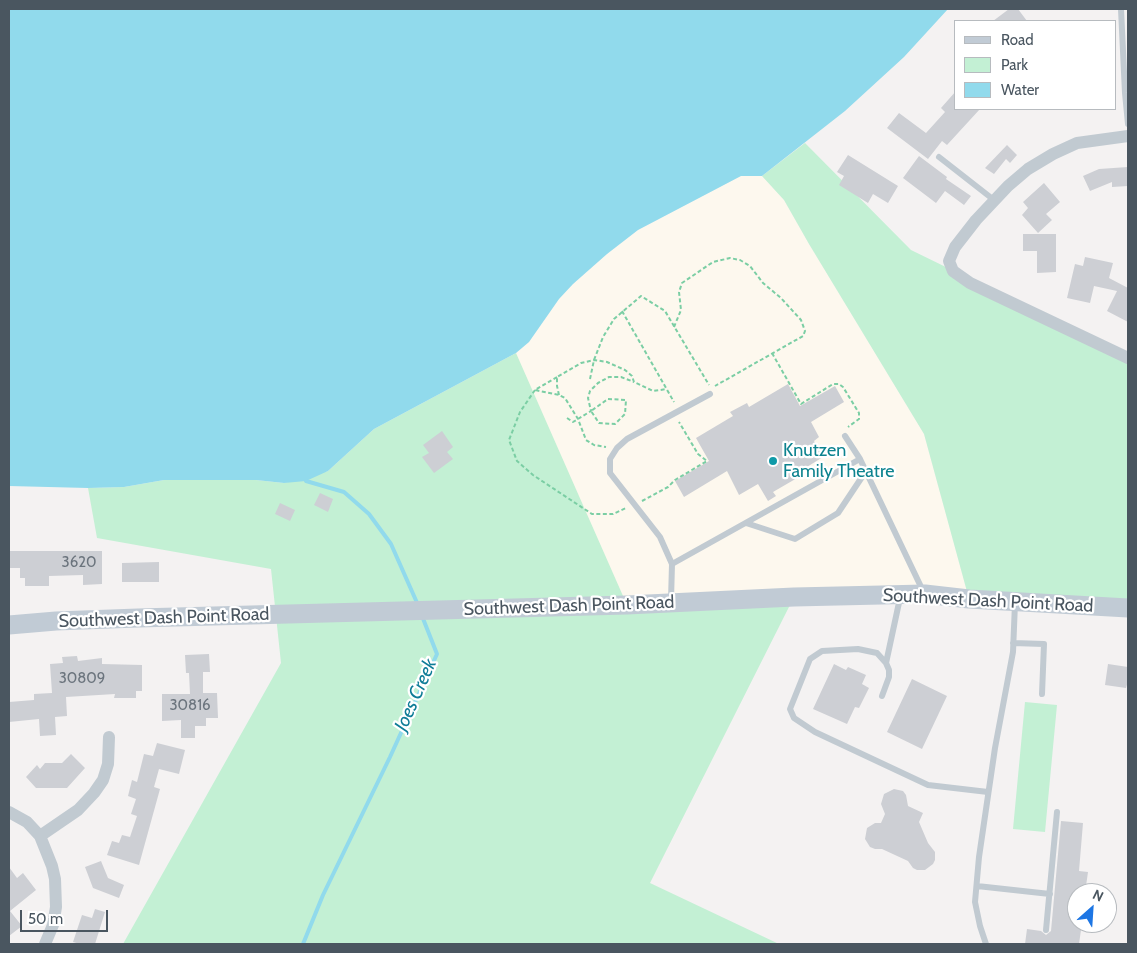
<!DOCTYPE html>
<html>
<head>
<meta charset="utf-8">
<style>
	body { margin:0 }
	#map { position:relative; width:1137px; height:953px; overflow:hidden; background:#f4f2f2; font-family:Cabin,sans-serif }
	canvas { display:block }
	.frame { position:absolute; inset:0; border:10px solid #4a5660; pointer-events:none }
	.legend { position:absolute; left:954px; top:20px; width:162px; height:90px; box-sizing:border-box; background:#fff; border:1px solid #b7bbbf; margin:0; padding:6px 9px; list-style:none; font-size:15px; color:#4a5660 }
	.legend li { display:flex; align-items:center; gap:10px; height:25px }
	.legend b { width:25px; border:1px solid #b7bbbf }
	.north { position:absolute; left:1067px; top:883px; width:50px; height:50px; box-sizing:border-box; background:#fff; border:1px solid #b7bbbf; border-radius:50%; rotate:26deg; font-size:14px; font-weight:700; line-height:20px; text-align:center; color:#4a5660 }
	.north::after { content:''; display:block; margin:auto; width:18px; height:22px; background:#1d76e4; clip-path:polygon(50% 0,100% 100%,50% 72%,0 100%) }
	.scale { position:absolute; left:20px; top:910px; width:88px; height:22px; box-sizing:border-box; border:2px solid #4a5660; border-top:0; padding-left:6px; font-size:15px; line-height:18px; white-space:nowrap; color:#4a5660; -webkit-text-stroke:4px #fff; paint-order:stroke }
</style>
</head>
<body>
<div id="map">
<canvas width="1137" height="953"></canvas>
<div class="frame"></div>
<ul class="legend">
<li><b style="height:6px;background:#c1cbd5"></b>Road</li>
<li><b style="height:14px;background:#c3f0d4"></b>Park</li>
<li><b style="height:14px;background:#91daec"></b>Water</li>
</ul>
<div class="north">N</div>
<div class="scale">50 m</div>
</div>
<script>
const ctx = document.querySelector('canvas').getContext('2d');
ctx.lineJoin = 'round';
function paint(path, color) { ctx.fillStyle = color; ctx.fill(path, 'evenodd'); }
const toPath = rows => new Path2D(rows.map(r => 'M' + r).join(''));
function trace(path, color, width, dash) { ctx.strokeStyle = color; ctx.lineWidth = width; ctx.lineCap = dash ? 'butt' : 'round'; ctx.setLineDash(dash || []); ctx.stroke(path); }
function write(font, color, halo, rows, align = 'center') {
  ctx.font = font + ' Cabin,sans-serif'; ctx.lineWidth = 4.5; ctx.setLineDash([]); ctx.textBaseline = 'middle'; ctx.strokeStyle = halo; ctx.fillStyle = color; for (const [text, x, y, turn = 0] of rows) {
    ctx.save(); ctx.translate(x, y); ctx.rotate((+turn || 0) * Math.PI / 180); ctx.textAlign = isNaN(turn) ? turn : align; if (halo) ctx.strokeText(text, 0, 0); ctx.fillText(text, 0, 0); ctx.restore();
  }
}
paint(toPath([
	[741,176,762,176,784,200,809,244,924,434,969,599,627,605,497,362,516,353,529,342,559,299,573,284,607,254,638,230]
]), '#fdf8ee');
paint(toPath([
	[805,143,911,250,1128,356,1128,611,969,599,924,434,809,244,784,200,762,176],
	[516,353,627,605,794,597,650,883,779,944,123,944,281,663,271,569,97,538,88,488,124,487,164,480,256,480,284,483,328,471,374,429],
	[1025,702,1057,705,1045,832,1013,829]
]), '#c3f0d4');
paint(toPath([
	[9,9,948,9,904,57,845,111,762,176,741,176,638,230,607,254,573,284,559,299,529,342,516,353,374,429,328,471,306,481,284,483,256,480,164,480,124,487,88,488,9,486]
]), '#91daec');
trace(toPath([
	[306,481,344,492,369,514,391,544,418,605],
	[303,944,323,895,390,757,437,654,422,616]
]), '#91daec', 4);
paint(toPath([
	[1009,9,1018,9,1027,21,993,21],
	[956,91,956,109,980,109,947,145,942,141,928,159,887,128,899,113,926,133,945,112,941,108],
	[1007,145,1017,155,1010,163,1006,159,994,174,985,168],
	[848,155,898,186,888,203,873,194,868,203,839,185,844,176,837,172],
	[919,156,947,177,946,179,971,196,964,205,945,191,936,203,903,178],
	[1128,167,1128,186,1112,187,1112,182,1090,191,1083,176,1099,169],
	[1044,183,1060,202,1046,214,1052,220,1038,233,1022,215,1028,208,1023,202],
	[1023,234,1056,234,1056,272,1037,273,1037,251,1023,251],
	[1085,257,1113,263,1109,278,1128,288,1128,322,1107,311,1117,291,1094,286,1090,303,1067,298,1075,264,1083,266],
	[788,384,800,406,835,386,844,402,811,422,819,437,814,441,823,457,802,470,804,474,773,492,776,496,768,501,758,484,739,495,727,471,684,497,675,481,709,461,696,438,733,416,730,412,747,403,749,407],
	[442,431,453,447,447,452,453,459,434,473,422,457,429,453,423,445],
	[320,493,333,499,328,512,314,505],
	[280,503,295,510,290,521,275,514],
	[9,551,102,551,102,584,83,585,83,575,49,576,49,586,25,586,25,578,20,578,20,568,9,568],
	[159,562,159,582,122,582,122,563],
	[209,654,210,672,203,672,203,693,217,693,218,718,206,718,206,726,195,726,195,738,181,738,181,720,162,721,162,694,190,694,189,673,186,673,185,655],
	[77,656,78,661,102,658,102,664,142,665,142,691,136,691,136,698,114,698,115,694,66,697,67,716,55,717,56,735,40,736,39,719,9,722,9,702,34,700,34,694,52,693,50,664,63,663,62,657],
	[834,664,846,670,848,667,866,675,862,684,869,688,859,708,855,707,847,724,813,709],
	[1108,664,1128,667,1128,681,1126,688,1105,685],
	[912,679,947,696,922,749,887,732],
	[157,743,185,750,179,774,159,769,154,787,160,789,139,865,107,855,112,841,119,843,122,835,130,837,137,816,131,814,136,799,128,796,132,780,137,782,144,754,153,756],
	[71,754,85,768,67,788,36,788,26,777,37,765,40,769,45,763,62,763],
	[894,789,903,791,906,795,908,806,923,813,919,822,928,843,935,852,935,860,933,864,925,870,917,870,913,868,908,861,882,849,875,849,870,847,865,839,867,828,875,823,881,823,885,814,881,804,884,794],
	[1061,821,1083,823,1079,871,1088,872,1085,893,1077,893,1077,923,1082,923,1079,944,1025,944,1027,929,1041,931,1046,935,1051,931],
	[101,861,108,878,124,885,119,898,93,888,85,867],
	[9,867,17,878,23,873,36,890,10,911,22,926,9,936],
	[95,909,105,912,95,944,80,944,73,942,82,915,92,918]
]), '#cdcfd4');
trace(toPath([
	[622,311,674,402],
	[674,327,681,310,679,292,682,283,713,262,730,258,740,260,750,266,763,283,781,298,801,320,805,331,803,336,715,386],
	[772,353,801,404,833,384,839,384,843,387,859,413,859,419,848,427],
	[557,377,535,390,559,395,565,398,578,419,586,440,594,445,606,447],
	[590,379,594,360,603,337,614,319,641,296,665,311,709,385],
	[535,390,520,412,509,440,517,461,533,475,592,514,613,514,626,508],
	[559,395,557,386,557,377,581,363,594,360,607,362,625,370,632,376,634,382,653,391,667,389],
	[608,399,626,400,625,414,615,424,599,423,591,411,608,399],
	[567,418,573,422,591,411,588,398,590,391,598,383,609,377,621,377,634,382],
	[642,501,668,487,675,480,707,461,698,454,679,422]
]), '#7bcea4', 2, [4, 2.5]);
trace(toPath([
	[1121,9,1125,93,1128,124],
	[939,157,994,200],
	[845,436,860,459],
	[746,523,795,539,838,513,866,471],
	[672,564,660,537,610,473,610,459,617,448,627,439,710,394],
	[671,600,672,564,860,459,923,591],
	[1013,643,1044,644,1042,694],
	[886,663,900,598],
	[882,696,889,677,889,670,886,663,877,653,858,649,822,651,810,659,790,709,794,718,815,732,928,785,988,792],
	[977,886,1050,894],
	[1046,930,1057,812],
	[986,944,980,926,975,902,979,857,995,748,1013,652,1015,603]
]), '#c1cad1', 6);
trace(toPath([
	[1128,136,1077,143,1053,154,1028,169,1008,186,976,220,955,247,949,261,953,271,970,283,1128,358],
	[9,812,27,822,40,836,52,866,55,879,56,907,53,925,45,944],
	[40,836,78,810,94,793,103,780,108,764,109,737]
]), '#c1cad1', 12);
trace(toPath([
	[9,625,56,621,138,618,627,605,794,597,925,594,969,599,1128,608]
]), '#c1cbd5', 19);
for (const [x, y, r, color] of [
	[773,461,5,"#0f9aa8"]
]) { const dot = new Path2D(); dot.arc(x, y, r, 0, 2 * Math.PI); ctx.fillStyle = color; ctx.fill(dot); trace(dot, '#fff', 2); }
write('15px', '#6b747d', null, [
	["3620",79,563],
	["30809",82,679],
	["30816",190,706]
]);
write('18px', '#0d838f', '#fff', [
	["Knutzen",783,451],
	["Family Theatre",783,472]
], 'left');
write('18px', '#4a5660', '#fff', [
	["Southwest Dash Point Road",988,601,3],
	["Southwest Dash Point Road",569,606,-2],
	["Southwest Dash Point Road",164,618,-2]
]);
write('italic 19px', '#0e7c97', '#fff', [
	["Joes Creek",416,695,-66]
]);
</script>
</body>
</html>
